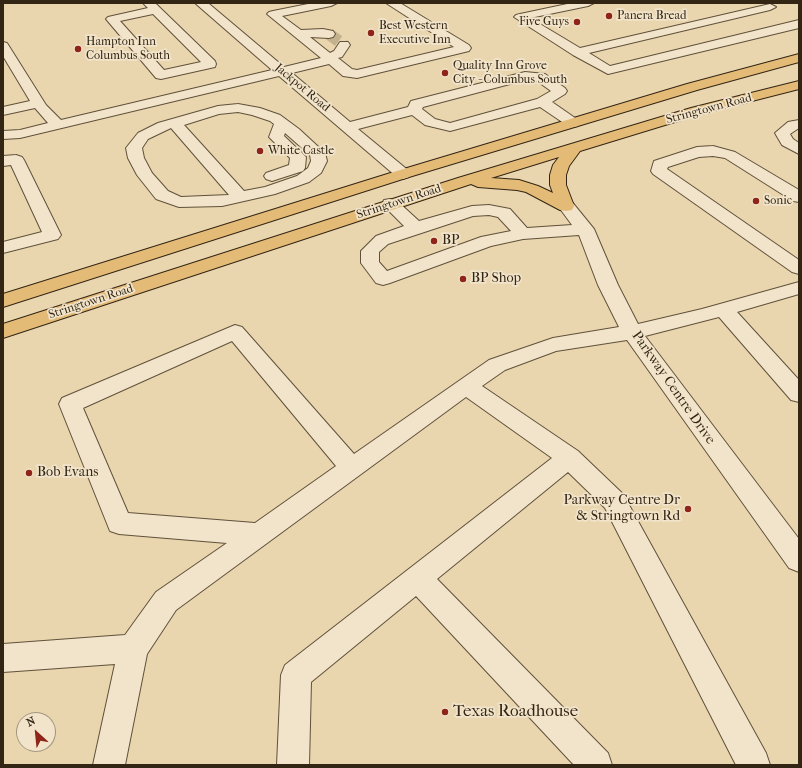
<!DOCTYPE html>
<html>
<head>
<meta charset="utf-8">
<style>
	body { margin:0 }
	#map { position:relative; width:802px; height:768px; overflow:hidden; background:#e9d5ae; font-family:"IM FELL French Canon",serif }
	canvas { display:block }
	.frame { position:absolute; inset:0; border:4px solid #322514; pointer-events:none }
	.north { position:absolute; left:16px; top:712px; width:40px; height:40px; box-sizing:border-box; background:#f1e4ca; border:1px solid #a59881; border-radius:50%; rotate:333deg; font-size:11px; font-weight:700; line-height:16px; text-align:center; color:#322514 }
	.north::after { content:''; display:block; margin:auto; width:14px; height:18px; background:#8f2418; clip-path:polygon(50% 0,100% 100%,50% 72%,0 100%) }
</style>
</head>
<body>
<div id="map">
<canvas width="802" height="768"></canvas>
<div class="frame"></div>
<div class="north">N</div>
</div>
<script>
const ctx = document.querySelector('canvas').getContext('2d');
ctx.lineJoin = 'round';
const toPath = rows => new Path2D(rows.map(r => 'M' + r).join(''));
function trace(path, color, width, dash) { ctx.strokeStyle = color; ctx.lineWidth = width; ctx.lineCap = dash ? 'butt' : 'round'; ctx.setLineDash(dash || []); ctx.stroke(path); }
function paint(path, color) { ctx.fillStyle = color; ctx.fill(path, 'evenodd'); }
function write(font, color, halo, rows, align = 'center') {
  ctx.font = font + ' "IM FELL French Canon",serif'; ctx.lineWidth = 3.5; ctx.setLineDash([]); ctx.textBaseline = 'middle'; ctx.strokeStyle = halo; ctx.fillStyle = color; for (const [text, x, y, turn = 0] of rows) {
    ctx.save(); ctx.translate(x, y); ctx.rotate((+turn || 0) * Math.PI / 180); ctx.textAlign = isNaN(turn) ? turn : align; if (halo) ctx.strokeText(text, 0, 0); ctx.fillText(text, 0, 0); ctx.restore();
  }
}
trace(toPath([
	[329,34,344,45]
]), '#c4b28f', 12, [12, 6]);
const minor = toPath([
	[143,3,155,3,215,61,216,64,215,67,161,79,156,78,106,19,108,17,148,8,143,3],
	[153,14,201,62,164,70,120,21,153,14],
	[195,3,208,3,284,67,321,58,267,14,269,12,273,11,313,3,337,3,331,6,282,16,301,30,323,29,333,31,335,34,333,37,329,38,310,37,330,53,334,51,340,42,348,42,350,45,342,57,338,58,352,69,357,70,454,47,386,3,400,3,469,45,471,48,469,51,357,78,343,76,329,64,292,73,350,122,408,107,411,101,525,72,545,74,565,88,567,91,565,94,552,102,578,120,580,123,578,126,573,127,568,126,540,107,450,131,425,125,412,115,358,129,409,171,411,174,409,177,403,179,397,177,279,76,20,138,3,139,3,131,20,130,48,123,35,108,3,115,3,107,30,101,3,56,3,42,7,43,46,105,61,120,272,70,195,3],
	[525,80,537,81,551,91,537,99,450,123,435,119,422,109,423,107,525,80],
	[572,3,594,3,588,6,530,18,580,48,770,4,776,7,770,10,589,53,610,66,799,20,799,28,608,74,573,55,514,17,516,15,520,14,572,3],
	[238,104,260,108,280,115,299,129,325,153,327,161,321,173,309,182,275,194,222,206,179,207,156,199,137,175,128,158,126,148,138,133,158,123,218,106,238,104],
	[238,112,252,115,270,121,274,124,269,137,290,158,289,165,266,173,264,176,266,179,272,181,278,179,303,171,305,168,306,157,284,136,285,133,310,155,311,161,308,168,297,176,265,187,244,191,184,125,219,114,238,112],
	[171,128,229,195,181,197,168,191,152,173,144,158,142,148,148,139,171,128],
	[799,120,799,128,790,134,793,139,799,143,799,154,782,145,775,133,788,122,799,120],
	[713,146,735,152,799,190,799,202,793,201,725,158,713,156,699,157,668,167,667,169,799,260,799,274,792,272,653,174,651,171,654,161,697,147,713,146],
	[16,155,22,157,24,160,61,235,58,239,3,253,3,242,42,232,11,165,3,166,3,156,16,155],
	[390,199,396,200,419,221,472,206,489,205,510,209,527,228,572,225,558,206,560,202,566,201,572,202,594,229,618,285,638,324,702,309,799,282,799,294,737,312,799,380,799,402,791,400,719,317,645,336,799,539,799,572,789,568,627,340,556,351,505,370,482,386,578,451,623,494,766,753,770,765,736,765,605,508,568,472,437,579,608,753,612,765,574,765,416,596,311,682,309,765,277,765,281,675,285,665,552,458,466,397,176,610,147,654,125,765,93,765,115,664,3,672,3,644,125,635,156,592,227,543,119,534,110,531,59,404,62,398,235,325,242,327,354,454,489,360,553,338,619,327,598,285,579,235,523,239,491,246,390,283,383,285,376,283,361,263,361,251,376,236,404,226,382,204,384,200,390,199],
	[489,215,498,217,511,231,481,237,387,271,379,262,379,252,388,244,473,216,489,215],
	[232,341,336,466,255,523,128,513,83,408,232,341]
]);
const major = toPath([
	[799,54,799,62,697,90,409,177,3,307,3,294,397,171,687,84,799,54],
	[799,81,799,89,701,114,580,151,569,166,566,175,566,185,574,206,572,210,566,211,560,210,526,192,517,190,478,187,471,184,3,338,3,324,458,178,691,108,799,81],
	[559,157,553,165,550,175,550,185,553,193,538,186,519,180,491,178,559,157]
]);
trace(minor, '#60513a', 2);
trace(major, '#322514', 2);
paint(minor, '#f1e4ca');
paint(major, '#e4ba77');
for (const [x, y, r, color] of [
	[609,16,4,"#8f2418"],
	[577,22,4,"#8f2418"],
	[371,33,4,"#8f2418"],
	[78,49,4,"#8f2418"],
	[445,73,4,"#8f2418"],
	[260,151,4,"#8f2418"],
	[756,201,4,"#8f2418"],
	[434,241,4,"#8f2418"],
	[463,279,4,"#8f2418"],
	[29,473,4,"#8f2418"],
	[688,509,4,"#8f2418"],
	[445,712,4,"#8f2418"]
]) { const dot = new Path2D(); dot.arc(x, y, r, 0, 2 * Math.PI); ctx.fillStyle = color; ctx.fill(dot); trace(dot, '#f1e4ca', 1.5); }
write('12px', '#322514', '#f1e4ca', [
	["Panera Bread",617,16],
	["Five Guys",569,22,"right"],
	["Best Western",379,26],
	["Executive Inn",379,40],
	["Hampton Inn",86,42],
	["Columbus South",86,56],
	["Quality Inn Grove",453,66],
	["City - Columbus South",453,80],
	["White Castle",268,151],
	["Sonic",764,201]
], 'left');
write('12px', '#322514', '#f1e4ca', [
	["Jackpot Road",302,88,40],
	["Stringtown Road",709,109,-15],
	["Stringtown Road",399,202,-18],
	["Stringtown Road",91,302,-18]
]);
write('14px', '#322514', '#f1e4ca', [
	["BP",442,241],
	["BP Shop",471,279],
	["Bob Evans",37,473],
	["Parkway Centre Dr",680,501,"right"],
	["& Stringtown Rd",680,517,"right"]
], 'left');
write('14px', '#322514', '#f1e4ca', [
	["Parkway Centre Drive",673,388,55]
]);
write('17px', '#322514', '#f1e4ca', [
	["Texas Roadhouse",453,712]
], 'left');
</script>
</body>
</html>
